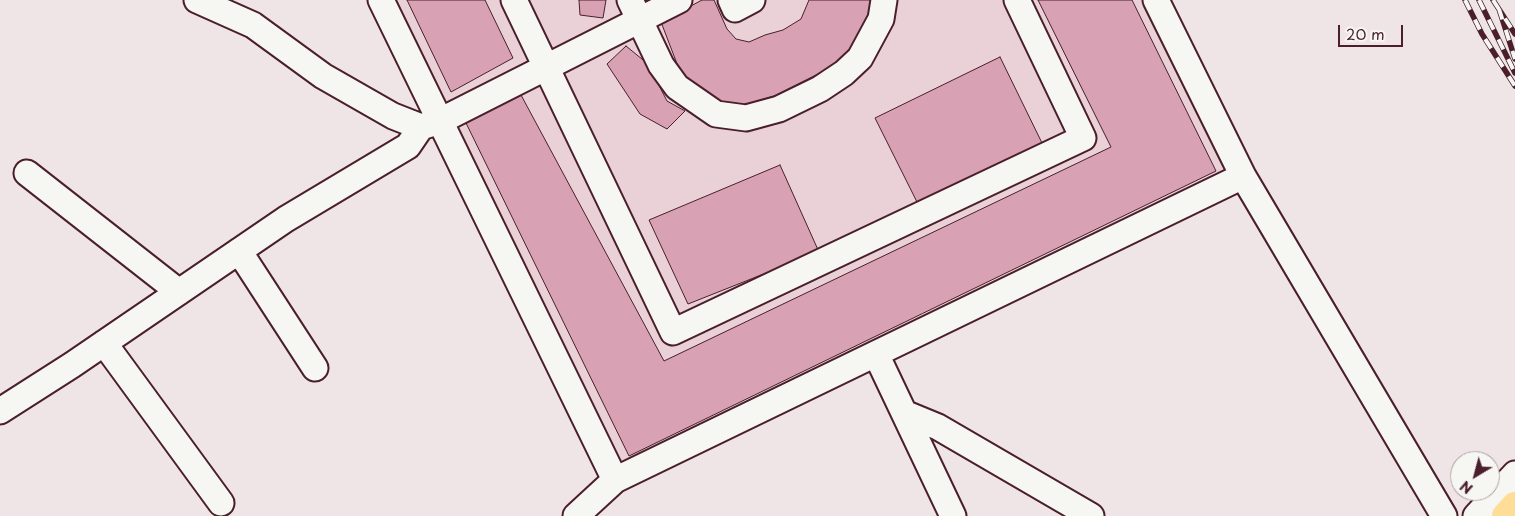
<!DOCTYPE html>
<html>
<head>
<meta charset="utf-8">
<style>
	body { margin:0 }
	#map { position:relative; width:1515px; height:516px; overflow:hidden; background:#f0e5e6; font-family:"Playpen Sans",sans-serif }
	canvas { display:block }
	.north { position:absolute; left:1450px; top:451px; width:50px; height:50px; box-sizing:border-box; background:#f6f6f2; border:1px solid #b1a0a2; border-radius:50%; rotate:217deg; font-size:14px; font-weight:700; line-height:20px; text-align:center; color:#4a1f2b }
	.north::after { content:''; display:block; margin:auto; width:18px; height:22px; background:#4a1f2b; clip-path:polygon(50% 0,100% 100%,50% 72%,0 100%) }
	.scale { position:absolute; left:1338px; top:25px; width:65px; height:22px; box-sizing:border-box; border:2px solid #4a1f2b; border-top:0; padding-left:6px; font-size:15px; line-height:18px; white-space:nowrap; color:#4a1f2b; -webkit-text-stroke:4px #f6f6f2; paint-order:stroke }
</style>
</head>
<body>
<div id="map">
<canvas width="1515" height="516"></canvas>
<div class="north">N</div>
<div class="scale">20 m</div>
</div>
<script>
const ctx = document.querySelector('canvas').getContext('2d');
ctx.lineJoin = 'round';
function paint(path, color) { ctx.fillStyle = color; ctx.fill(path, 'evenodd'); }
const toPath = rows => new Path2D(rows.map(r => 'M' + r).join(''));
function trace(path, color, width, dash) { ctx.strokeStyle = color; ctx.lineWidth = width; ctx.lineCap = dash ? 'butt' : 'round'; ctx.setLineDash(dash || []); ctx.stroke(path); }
paint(toPath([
	[383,0,1153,0,1239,176,616,477]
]), '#e9d1d7');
const building = toPath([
	[407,0,485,0,513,58,451,92,407,0],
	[579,0,606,0,603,18,580,15,579,0],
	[702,0,714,0,727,29,736,39,749,42,765,35,783,30,801,19,809,0,874,0,868,26,850,52,836,65,774,96,744,105,720,101,696,89,688,82,679,69,661,22,702,0],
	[1038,0,1132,0,1216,171,629,456,466,123,521,95,664,361,1111,147,1038,0],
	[626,46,648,64,667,101,685,111,667,129,640,114,607,64,626,46],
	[1000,57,1042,143,918,204,875,118,1000,57],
	[780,165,819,252,688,304,649,220,780,165]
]);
paint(building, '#d9a2b4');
trace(building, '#4a1f2b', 1);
const minor = toPath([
	[197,0,253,25,323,76,393,116,421,127,440,121,679,0],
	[381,0,615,480,1243,176],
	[514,0,673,332,1083,138,1017,0],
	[630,0,661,65,677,87,716,114,746,118,779,109,820,89,844,73,860,58,881,19,884,0],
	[731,0,735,9,752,0],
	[1156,0,1243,176,1444,516],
	[27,173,179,292],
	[239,251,315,368],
	[104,343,221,503],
	[876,354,953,516],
	[0,411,72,365,286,219,408,146,421,127],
	[904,413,938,427,1091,516],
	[576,516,615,480],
	[1476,516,1515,474]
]);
const major = toPath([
	[1506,516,1515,506]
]);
trace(minor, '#4a1f2b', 29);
trace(major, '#4a1f2b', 31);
trace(minor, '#f6f6f2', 25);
trace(major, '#fedd96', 28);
const rail = toPath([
	[1465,0,1482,34,1515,86],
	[1479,0,1515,73],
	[1493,0,1515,34],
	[1499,9,1515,59]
]);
trace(rail, '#4a1f2b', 5.5);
trace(rail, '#f6f6f2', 4, [11]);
</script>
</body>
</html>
